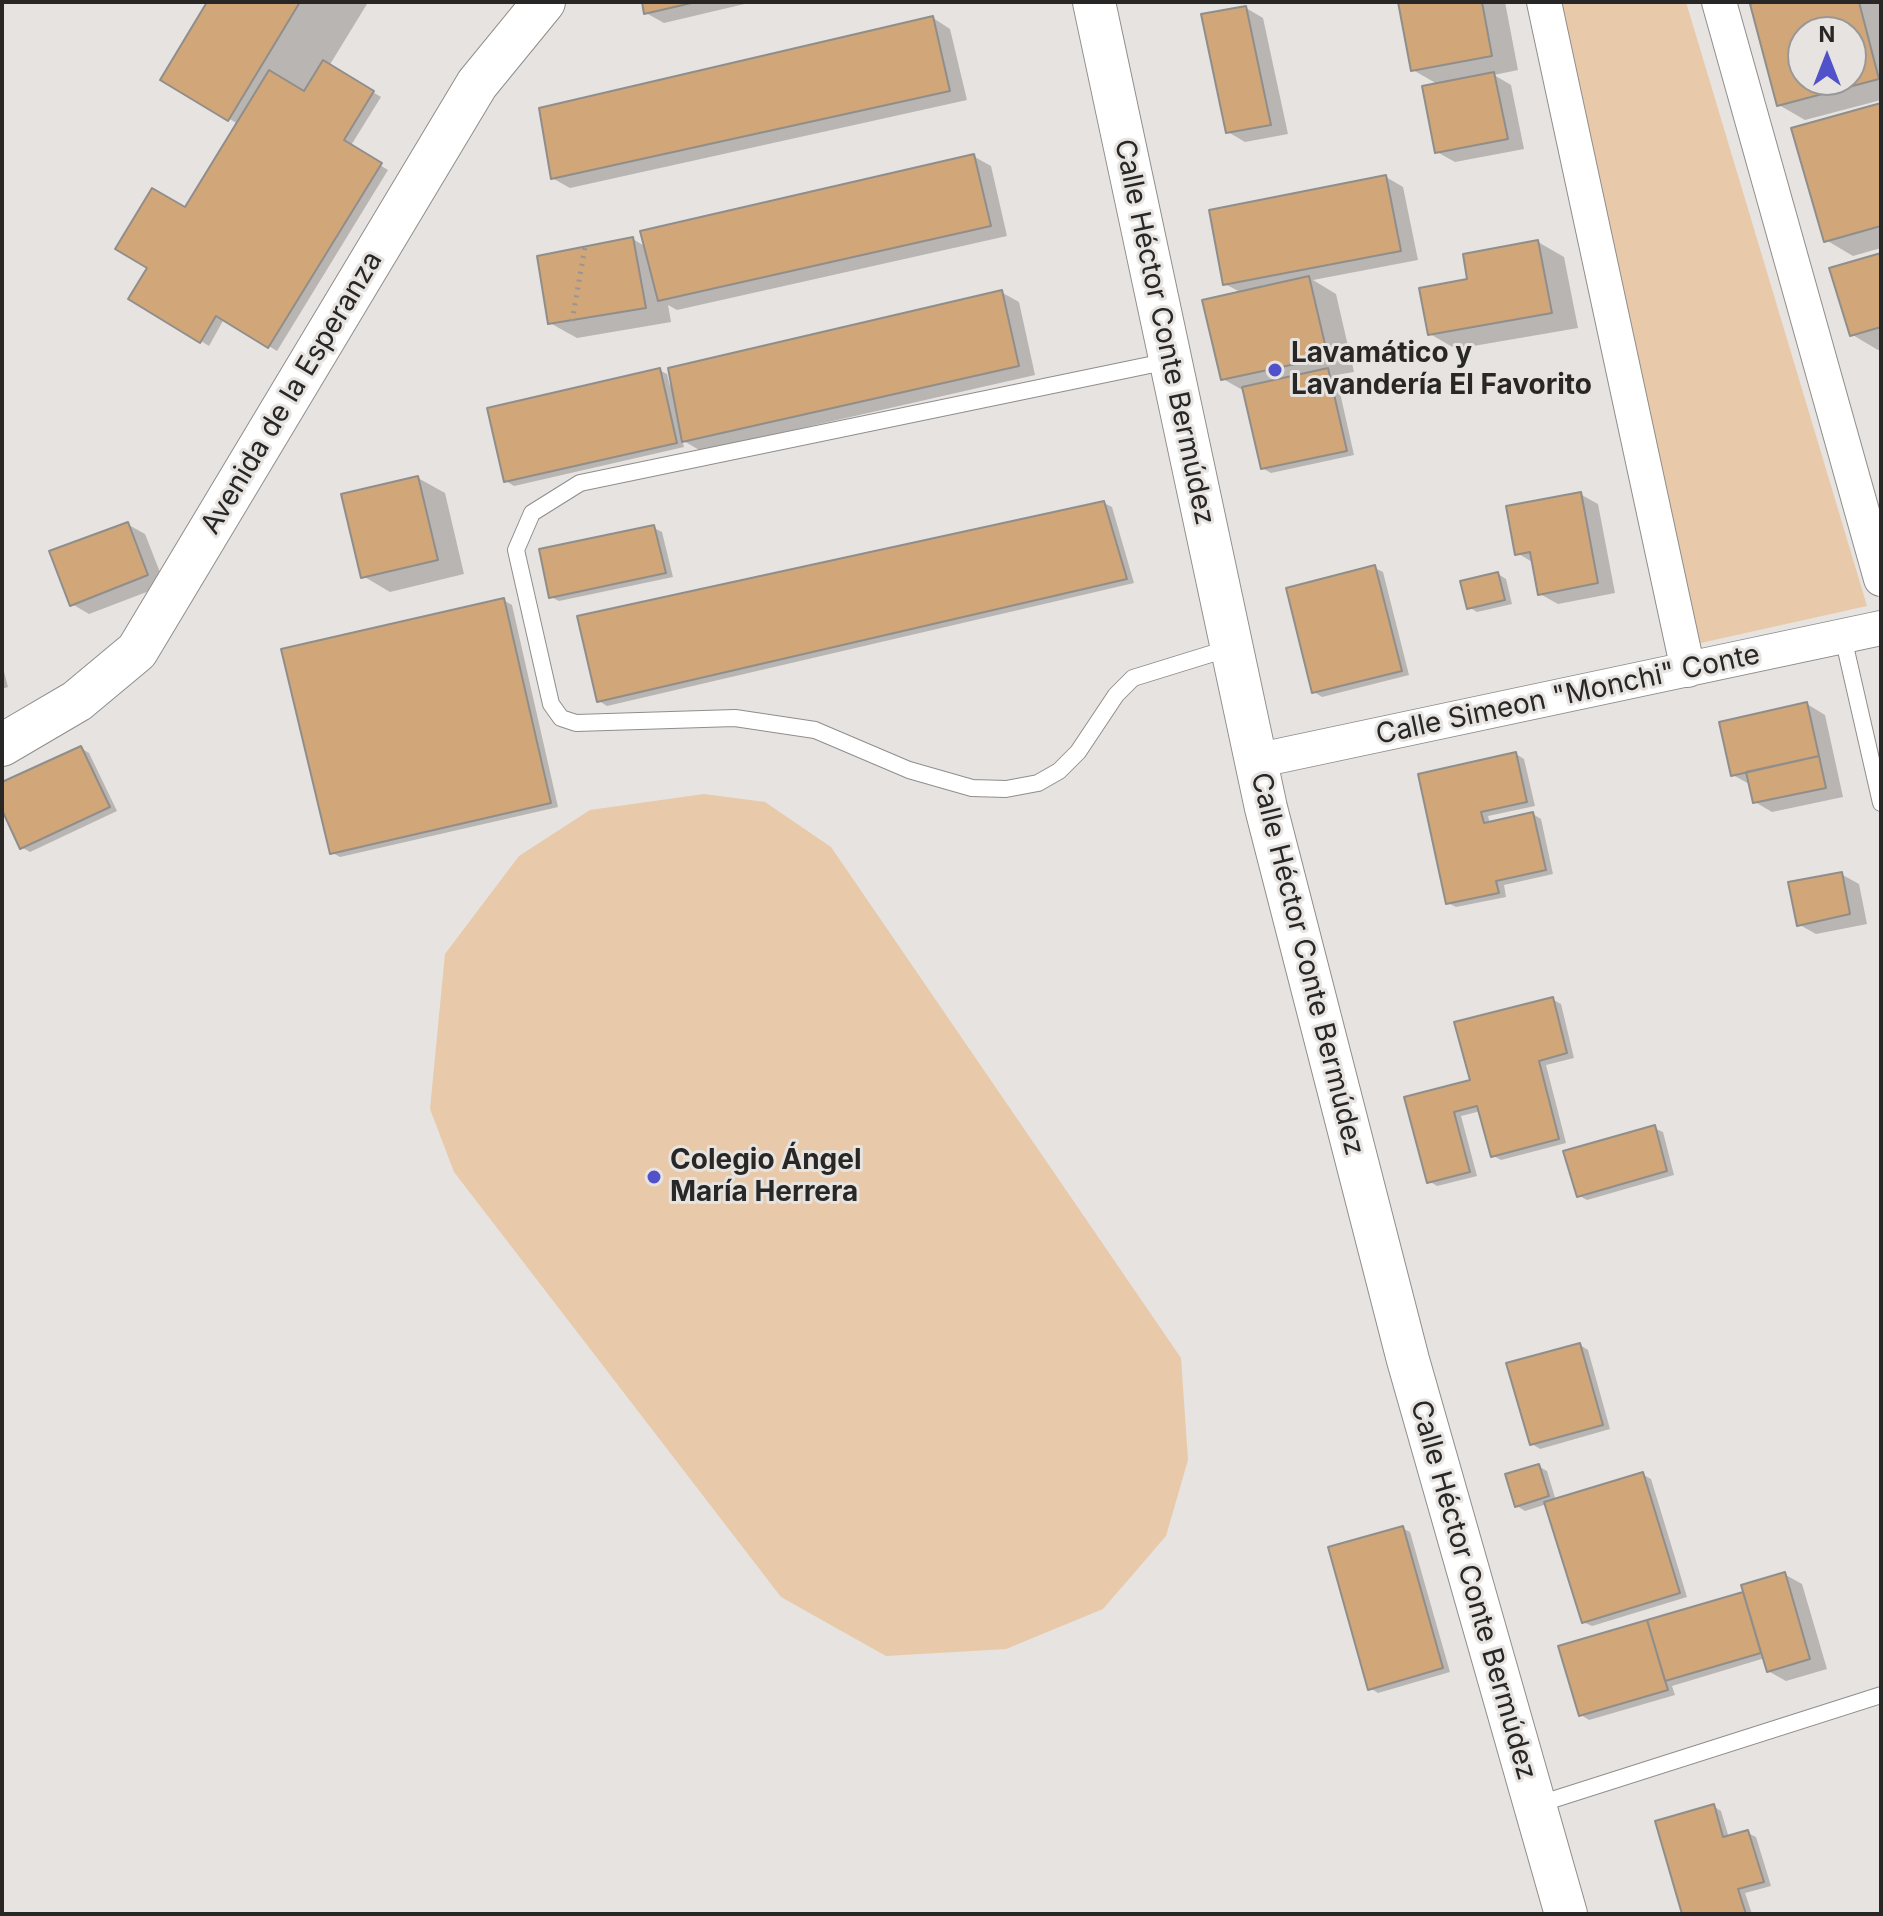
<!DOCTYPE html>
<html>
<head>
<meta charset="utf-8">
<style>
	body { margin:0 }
	#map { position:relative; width:1883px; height:1916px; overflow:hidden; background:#e6e3e0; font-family:Inter,sans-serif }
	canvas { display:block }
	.frame { position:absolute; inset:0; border:4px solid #282726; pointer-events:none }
	.north { position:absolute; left:1787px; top:16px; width:80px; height:80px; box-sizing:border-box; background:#e6e3e0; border:2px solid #9a9896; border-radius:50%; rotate:0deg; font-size:22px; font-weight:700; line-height:32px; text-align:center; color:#282726 }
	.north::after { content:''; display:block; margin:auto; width:28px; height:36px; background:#5152c9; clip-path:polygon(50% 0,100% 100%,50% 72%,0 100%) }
</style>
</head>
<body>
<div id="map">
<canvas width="1883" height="1916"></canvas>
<div class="frame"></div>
<div class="north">N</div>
</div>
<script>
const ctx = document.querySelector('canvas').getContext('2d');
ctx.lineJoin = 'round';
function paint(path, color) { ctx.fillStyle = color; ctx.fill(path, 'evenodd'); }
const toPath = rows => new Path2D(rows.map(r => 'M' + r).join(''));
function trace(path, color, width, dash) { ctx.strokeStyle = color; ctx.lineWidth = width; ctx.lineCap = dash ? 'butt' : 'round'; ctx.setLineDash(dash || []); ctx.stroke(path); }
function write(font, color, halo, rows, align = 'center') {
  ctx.font = font + ' Inter,sans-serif'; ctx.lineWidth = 6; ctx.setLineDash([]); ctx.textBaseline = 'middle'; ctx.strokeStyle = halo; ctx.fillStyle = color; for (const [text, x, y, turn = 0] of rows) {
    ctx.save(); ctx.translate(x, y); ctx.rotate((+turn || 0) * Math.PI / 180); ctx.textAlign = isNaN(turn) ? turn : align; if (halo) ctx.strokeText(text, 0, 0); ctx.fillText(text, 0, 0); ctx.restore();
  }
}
paint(toPath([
	[1559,2,1686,2,1867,606,1696,644],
	[704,794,765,802,831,847,1181,1358,1188,1460,1166,1536,1103,1609,1006,1649,886,1656,781,1597,454,1172,430,1109,445,954,519,856,590,810]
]), '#e8c9a9');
paint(toPath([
	[210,2,367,4,329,66,381,97,350,147,388,170,277,351,224,319,209,346,131,298,238,124,163,79],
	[644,2,753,2,664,23,646,13],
	[1400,2,1505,2,1518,70,1494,75,1511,85,1524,149,1455,162,1437,152,1439,85,1413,70],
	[1764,2,1881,2,1881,100,1805,120,1779,105],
	[1803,32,1851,32,1851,80,1803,80],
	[1246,8,1263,18,1288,134,1245,142,1228,132],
	[933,18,950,29,967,100,570,188,552,178],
	[1881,105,1881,248,1853,256,1826,240],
	[973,156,991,166,1007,236,677,310,668,305,671,322,577,338,550,323,633,239,646,247],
	[1386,177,1403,187,1418,260,1313,280,1336,294,1354,372,1336,375,1354,455,1271,473,1262,468,1246,392,1223,379,1242,293,1225,284],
	[1538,242,1564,257,1578,328,1456,349,1430,334],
	[1881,255,1881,349,1878,350,1851,334],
	[1001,292,1019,302,1035,375,701,451,682,440,684,447,514,486,506,481,659,370,667,374,670,386,674,385],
	[418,478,445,493,464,574,390,592,363,576],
	[1580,494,1598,504,1615,593,1558,604,1540,594,1534,563,1517,553],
	[1104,503,1112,507,1134,583,607,706,599,701],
	[127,524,145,534,165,585,89,614,72,604],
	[654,528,662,532,673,577,559,601,551,597],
	[1375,568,1383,572,1409,675,1322,697,1314,692],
	[1498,574,1506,579,1512,604,1477,612,1469,607],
	[503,600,512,605,558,807,340,857,331,852],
	[2,664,8,687,2,689],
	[1807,704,1825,715,1843,797,1772,812,1755,802,1751,785,1733,775],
	[81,748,89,753,117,811,30,852,21,847,2,805,2,784],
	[1516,754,1524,759,1535,806,1488,816,1490,824,1533,814,1541,819,1553,874,1504,885,1506,897,1456,907,1448,903,1420,775],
	[1841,874,1859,884,1867,924,1816,934,1798,924],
	[1552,999,1561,1004,1574,1058,1546,1065,1566,1143,1501,1160,1492,1155,1481,1111,1461,1116,1477,1176,1437,1186,1429,1181,1407,1098,1472,1082],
	[1654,1128,1663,1132,1674,1175,1587,1200,1578,1195],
	[1580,1345,1588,1350,1610,1429,1540,1449,1532,1444],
	[1538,1466,1547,1471,1556,1501,1642,1474,1651,1479,1687,1597,1592,1626,1583,1622,1547,1504,1525,1511,1517,1506],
	[1402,1528,1410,1532,1450,1672,1378,1693,1370,1688],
	[1784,1574,1802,1584,1827,1669,1786,1681,1768,1671,1765,1658,1672,1686,1675,1695,1589,1720,1581,1715,1742,1595,1746,1597],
	[1713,1806,1721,1811,1729,1838,1748,1833,1756,1837,1771,1886,1745,1893,1752,1914,1684,1914]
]), '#0003');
const building = toPath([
	[207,2,300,2,228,121,160,80,207,2],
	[642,2,696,2,644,14,642,2],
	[1398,2,1482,2,1492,56,1411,71,1398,2],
	[1756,2,1859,2,1879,79,1777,106,1750,4,1756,2],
	[1803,32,1851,32,1851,80,1803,80,1803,32],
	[1246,6,1271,125,1226,133,1201,14,1246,6],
	[933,16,950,91,551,179,539,108,933,16],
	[323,60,374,91,344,140,382,163,268,348,216,316,200,343,128,299,147,268,115,249,152,188,185,207,269,70,304,91,323,60],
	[1494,72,1508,139,1435,153,1422,86,1494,72],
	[1881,103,1881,226,1824,242,1791,128,1881,103],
	[974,154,991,226,658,301,640,231,974,154],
	[1386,175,1401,251,1223,285,1209,210,1386,175],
	[633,237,646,308,548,324,537,256,633,237],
	[1538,240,1552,313,1428,335,1419,288,1467,279,1463,254,1538,240],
	[1881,253,1881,327,1850,336,1829,268,1881,253],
	[1309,276,1328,357,1221,380,1202,300,1309,276],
	[1002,290,1019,366,682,442,668,368,1002,290],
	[660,368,677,443,504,482,487,408,660,368],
	[1328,368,1347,451,1261,469,1242,387,1328,368],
	[418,476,438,560,361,578,341,494,418,476],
	[1581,492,1598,583,1538,595,1530,552,1515,555,1506,506,1581,492],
	[1104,501,1127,579,597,702,577,616,1104,501],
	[128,522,148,575,70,606,49,551,128,522],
	[654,525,666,573,549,598,539,549,654,525],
	[1375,565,1402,671,1312,693,1286,588,1375,565],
	[1498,572,1505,600,1467,609,1460,581,1498,572],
	[504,598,551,803,330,854,281,649,504,598],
	[1807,702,1819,756,1731,776,1719,722,1807,702],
	[81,746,110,807,20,849,2,810,2,782,81,746],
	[1516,752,1527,802,1481,812,1484,823,1533,812,1546,870,1496,881,1499,893,1446,904,1418,774,1516,752],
	[1819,756,1826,788,1753,803,1746,772,1819,756],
	[1842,872,1850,914,1797,926,1788,882,1842,872],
	[1553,997,1567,1053,1539,1061,1559,1139,1491,1157,1477,1106,1454,1112,1470,1172,1427,1183,1404,1097,1470,1080,1454,1022,1553,997],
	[1655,1125,1667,1171,1577,1197,1563,1151,1655,1125],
	[1580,1343,1603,1425,1530,1445,1506,1363,1580,1343],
	[1539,1464,1549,1496,1515,1507,1505,1474,1539,1464],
	[1643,1472,1680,1593,1582,1623,1544,1502,1643,1472],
	[1403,1526,1443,1668,1368,1690,1328,1547,1403,1526],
	[1785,1572,1810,1659,1767,1672,1741,1585,1785,1572],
	[1743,1592,1761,1653,1665,1681,1647,1620,1743,1592],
	[1647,1620,1668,1690,1579,1716,1558,1646,1647,1620],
	[1714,1804,1723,1837,1748,1830,1764,1882,1738,1889,1746,1914,1682,1914,1655,1821,1714,1804]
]);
paint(building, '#d1a679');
trace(building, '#908e8b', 2);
const service = toPath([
	[1169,361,580,483,532,513,516,550,551,704,561,718,576,723,735,718,815,730,909,770,972,788,1006,789,1038,783,1059,771,1078,752,1116,695,1133,678,1230,648],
	[1843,637,1881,803],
	[1536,1805,1881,1695]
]);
const minor = toPath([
	[1544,2,1688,670],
	[1719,2,1881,579],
	[1255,761,1881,628]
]);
const tertiary = toPath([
	[1094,2,1266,808,1408,1360,1566,1914],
	[2,745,77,701,137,651,477,84,544,2]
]);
trace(service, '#908e8c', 18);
trace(minor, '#908e8c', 36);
trace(tertiary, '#908e8c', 44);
trace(toPath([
	[572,321,585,247]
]), '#989694', 5, [2, 6]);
trace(service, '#fff', 16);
trace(minor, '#fff', 34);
trace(tertiary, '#fff', 42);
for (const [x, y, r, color] of [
	[1275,370,8,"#5152c9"],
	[654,1177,8,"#5152c9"]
]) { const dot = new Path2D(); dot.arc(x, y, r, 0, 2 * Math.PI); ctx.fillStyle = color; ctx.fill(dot); trace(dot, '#e6e3e0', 3); }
write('28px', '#282726', '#e6e3e0', [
	["Calle Héctor Conte Bermúdez",1164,332,78],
	["Avenida de la Esperanza",292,393,-59],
	["Calle Simeon \"Monchi\" Conte",1568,695,-12],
	["Calle Héctor Conte Bermúdez",1307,964,76],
	["Calle Héctor Conte Bermúdez",1473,1590,74]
]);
write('bold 28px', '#282726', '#e6e3e0', [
	["Lavamático y",1291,354],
	["Lavandería El Favorito",1291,386],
	["Colegio Ángel",670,1161],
	["María Herrera",670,1193]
], 'left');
</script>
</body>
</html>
